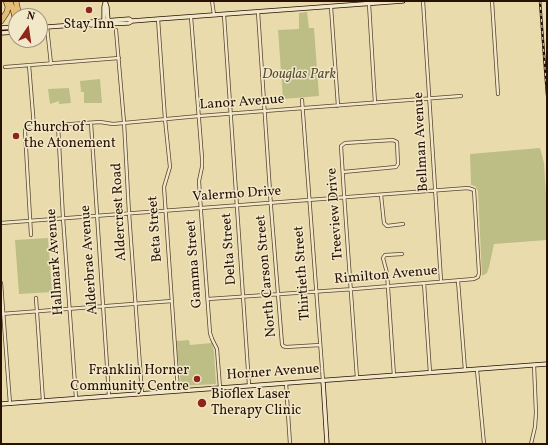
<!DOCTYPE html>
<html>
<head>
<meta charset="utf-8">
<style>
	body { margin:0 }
	#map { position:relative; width:548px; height:445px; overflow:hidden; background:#eadbad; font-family:Vollkorn,serif }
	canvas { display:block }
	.frame { position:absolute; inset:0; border:2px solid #291102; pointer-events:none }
	.north { position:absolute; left:8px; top:8px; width:40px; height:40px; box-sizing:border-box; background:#f1e8ca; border:1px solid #a1927a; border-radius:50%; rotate:13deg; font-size:11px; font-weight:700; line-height:16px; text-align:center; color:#291102 }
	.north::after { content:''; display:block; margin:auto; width:14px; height:18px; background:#8f2418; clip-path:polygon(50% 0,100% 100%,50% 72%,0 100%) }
</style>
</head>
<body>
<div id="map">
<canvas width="548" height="445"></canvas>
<div class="frame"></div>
<div class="north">N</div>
</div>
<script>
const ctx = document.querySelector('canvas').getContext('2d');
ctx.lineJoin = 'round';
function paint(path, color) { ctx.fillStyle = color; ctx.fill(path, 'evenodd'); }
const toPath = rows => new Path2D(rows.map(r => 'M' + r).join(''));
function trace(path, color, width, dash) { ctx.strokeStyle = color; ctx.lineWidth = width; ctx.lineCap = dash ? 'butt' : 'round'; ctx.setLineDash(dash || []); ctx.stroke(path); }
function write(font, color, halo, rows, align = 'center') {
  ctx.font = font + ' Vollkorn,serif'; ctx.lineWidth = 3; ctx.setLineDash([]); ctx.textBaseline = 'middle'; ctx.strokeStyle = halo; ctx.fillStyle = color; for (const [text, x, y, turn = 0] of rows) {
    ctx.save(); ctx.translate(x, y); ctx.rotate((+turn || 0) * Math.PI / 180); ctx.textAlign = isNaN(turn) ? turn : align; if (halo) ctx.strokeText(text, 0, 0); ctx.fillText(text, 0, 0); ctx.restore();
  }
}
paint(toPath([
	[307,12,309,28,314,28,319,96,283,99,278,30,299,29,299,13],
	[100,79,102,103,84,103,84,92,81,92,80,81],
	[69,88,71,103,59,104,59,101,50,104,48,89],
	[540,148,544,163,547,212,547,240,494,244,489,267,487,273,482,276,478,191,475,186,471,185,470,154],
	[48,238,52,292,19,294,15,240],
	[189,340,190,345,212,343,214,352,216,384,181,386,176,341]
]), '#bcbe86');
const street = toPath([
	[212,1,214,15],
	[423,1,441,281],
	[492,1,498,94],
	[369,4,375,103],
	[331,7,338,106],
	[258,12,271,207,282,344,283,346,286,347,320,345],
	[224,15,249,385],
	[191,17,202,158,202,167,199,181,201,212,210,333,212,339,217,349,220,388],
	[158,19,165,119,170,167,164,187,178,391],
	[47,27,51,64],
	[116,30,124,122,129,213,142,394],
	[29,65,34,127],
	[5,67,119,58],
	[302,100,323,381],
	[91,123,109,396],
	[58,125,63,218,76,398],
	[343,172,396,167,398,164,397,142,393,140,345,143,341,146,344,194,357,378],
	[381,195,384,223,387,226,403,224],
	[1,223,468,188,474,190,479,273,478,277,474,279,354,289,208,299],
	[31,235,25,131,25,129,28,127,100,122,113,124,199,116,461,96],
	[458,281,465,370],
	[1,283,10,404],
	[424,283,430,373],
	[36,298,43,401],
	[1,314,172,301],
	[477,370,484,444],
	[394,376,387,273,383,258,385,255,402,254],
	[286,383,290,444],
	[531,444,535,427,536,413,534,365]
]);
const secondary = toPath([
	[105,1,107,7,108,21],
	[104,23,104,7,105,3],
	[88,24,91,22,129,19,132,21,158,19,403,1],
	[40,26,47,27,88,24,91,25,105,24,129,23,132,21],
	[1,28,16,27],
	[40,31,47,27],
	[1,33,16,32],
	[323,381,327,444],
	[1,404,547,364]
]);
const highway = toPath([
	[10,1,14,13,16,28],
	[16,1,19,16],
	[1,21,7,12,8,7,6,1]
]);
trace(street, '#59442d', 4);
trace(secondary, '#291102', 5);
trace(highway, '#291102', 6);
trace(street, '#f1e8ca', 2.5);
trace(secondary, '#f1e8ca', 3.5);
trace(highway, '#e5be76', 5);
const rail = toPath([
	[540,1,547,95]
]);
trace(rail, '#291102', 2.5);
trace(rail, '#f1e8ca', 1, [3]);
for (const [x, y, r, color] of [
	[89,10,4,"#8f2418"],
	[16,136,4,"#8f2418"],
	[197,379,4,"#8f2418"],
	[202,403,5,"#8f2418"]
]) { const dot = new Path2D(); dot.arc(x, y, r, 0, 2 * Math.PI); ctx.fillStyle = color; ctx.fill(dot); trace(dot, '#f1e8ca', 1.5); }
write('14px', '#291102', '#f1e8ca', [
	["Stay Inn",89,25,"center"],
	["Church of",24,128],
	["the Atonement",24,144],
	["Franklin Horner",189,371,"right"],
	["Community Centre",189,387,"right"],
	["Bioflex Laser",211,395],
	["Therapy Clinic",211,411]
], 'left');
write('italic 14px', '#5c4e30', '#f1e8ca', [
	["Douglas Park",299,75]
]);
write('14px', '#291102', '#f1e8ca', [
	["Lanor Avenue",242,103,-4],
	["Bellman Avenue",422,142,-93],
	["Valermo Drive",237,195,-4],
	["Aldercrest Road",120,212,-93],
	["Treeview Drive",336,214,-94],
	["Beta Street",156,229,-94],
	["Delta Street",230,249,-94],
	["Alderbrae Avenue",90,260,-94],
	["Hallmark Avenue",56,262,-94],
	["Gamma Street",195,264,-94],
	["Thirtieth Street",303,273,-94],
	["North Carson Street",267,276,-95],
	["Rimilton Avenue",386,276,-5],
	["Horner Avenue",273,373,-4]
]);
</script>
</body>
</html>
